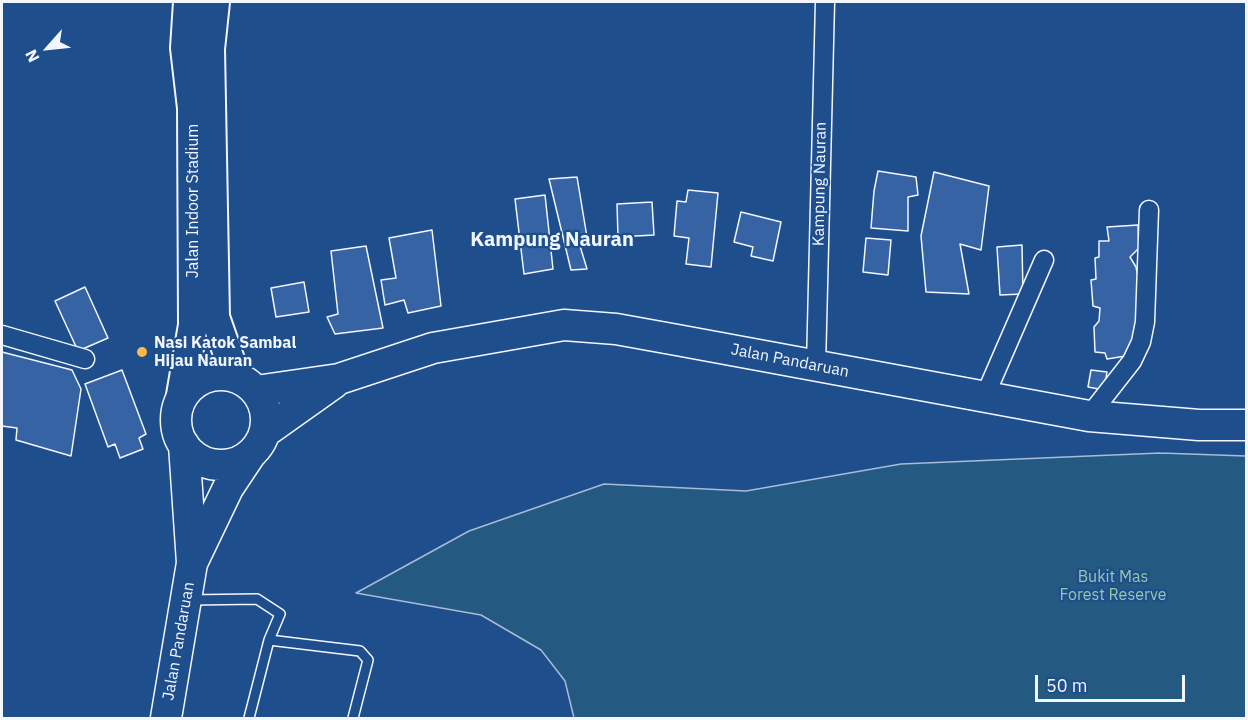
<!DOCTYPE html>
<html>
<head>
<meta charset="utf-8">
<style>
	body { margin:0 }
	#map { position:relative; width:1248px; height:720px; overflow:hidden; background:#1f4e8c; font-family:"IBM Plex Sans",sans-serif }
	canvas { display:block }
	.frame { position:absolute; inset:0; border:3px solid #f2f6ff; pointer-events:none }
	.north { position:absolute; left:18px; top:18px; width:60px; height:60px; -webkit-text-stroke:4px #1f4e8c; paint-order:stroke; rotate:243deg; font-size:16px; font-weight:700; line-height:24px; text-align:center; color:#f2f6ff }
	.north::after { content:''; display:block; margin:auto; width:21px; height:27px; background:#f2f6ff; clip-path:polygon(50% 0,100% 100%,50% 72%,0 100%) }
	.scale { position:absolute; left:1035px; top:675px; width:150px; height:27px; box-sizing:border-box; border:3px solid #f2f6ff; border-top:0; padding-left:8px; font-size:18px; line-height:21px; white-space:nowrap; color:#f2f6ff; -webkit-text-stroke:4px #1f4e8c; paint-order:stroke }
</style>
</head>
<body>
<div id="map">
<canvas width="1248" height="720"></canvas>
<div class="frame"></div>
<div class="north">N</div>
<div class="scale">50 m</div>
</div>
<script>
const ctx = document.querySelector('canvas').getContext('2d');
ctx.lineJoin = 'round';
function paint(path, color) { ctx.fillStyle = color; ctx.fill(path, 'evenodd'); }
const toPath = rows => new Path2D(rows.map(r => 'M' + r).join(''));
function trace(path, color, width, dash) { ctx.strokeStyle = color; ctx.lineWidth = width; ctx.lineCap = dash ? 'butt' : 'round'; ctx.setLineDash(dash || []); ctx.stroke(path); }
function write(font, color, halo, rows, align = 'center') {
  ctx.font = font + ' "IBM Plex Sans",sans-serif'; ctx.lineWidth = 4.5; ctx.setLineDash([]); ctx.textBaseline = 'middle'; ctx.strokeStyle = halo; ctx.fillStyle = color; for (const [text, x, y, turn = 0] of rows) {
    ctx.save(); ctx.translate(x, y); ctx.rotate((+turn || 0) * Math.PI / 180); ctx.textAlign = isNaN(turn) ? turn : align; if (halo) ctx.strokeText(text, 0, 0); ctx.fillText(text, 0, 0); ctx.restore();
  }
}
const green = toPath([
	[1160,453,1246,456,1246,718,574,718,565,681,541,650,481,615,356,593,469,531,604,484,746,491,901,464,1160,453]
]);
paint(green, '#245a82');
trace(green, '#a8bbd7', 1.5);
const building = toPath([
	[878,171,916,177,918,195,908,197,908,231,871,228,874,191,878,171],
	[934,172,989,186,981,250,960,244,969,294,926,292,921,236,934,172],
	[577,177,587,237,577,236,587,269,571,270,549,179,577,177],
	[688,190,718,193,711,267,686,264,689,238,674,236,677,201,686,202,688,190],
	[545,195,553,269,524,274,515,199,545,195],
	[652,202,654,235,618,237,617,204,652,202],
	[741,212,781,222,773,261,751,256,753,247,734,242,741,212],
	[1138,225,1139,248,1130,257,1136,267,1139,282,1134,349,1126,356,1107,359,1105,353,1095,352,1094,327,1099,321,1100,308,1093,306,1091,280,1096,279,1095,258,1099,257,1099,241,1109,241,1107,227,1138,225],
	[432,230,441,306,408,313,404,300,385,305,381,280,396,278,389,238,432,230],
	[866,238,891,240,888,275,863,272,866,238],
	[1022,245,1023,294,1000,295,997,247,1022,245],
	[366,246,383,328,335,334,327,317,338,314,331,251,366,246],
	[304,282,309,312,276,317,271,288,304,282],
	[85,287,108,338,78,351,55,301,85,287],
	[2,352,72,370,81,389,71,456,16,440,17,428,2,426,2,352],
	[122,370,146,434,139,438,143,449,120,458,115,444,108,447,85,384,122,370],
	[1091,370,1107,372,1104,390,1088,387,1091,370]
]);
paint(building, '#3563a3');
trace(building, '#f2f6ff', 1.5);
const service = toPath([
	[189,600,257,599,280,614,269,640,249,718],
	[269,640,360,651,368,660,353,718]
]);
const minor = toPath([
	[2,335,85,359],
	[816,366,825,2],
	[984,398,1044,260],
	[1089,416,1132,361,1141,342,1145,322,1149,210]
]);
const primary = toPath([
	[215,2,210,49,215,317,236,377],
	[180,401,193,325,192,108,185,48,188,2]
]);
const trunk = toPath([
	'176 420a45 45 0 1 1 90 0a45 45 0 1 1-90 0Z',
	[256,391,339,379,433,348,564,325,616,329,677,340,1089,416,1199,425,1246,425],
	[265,432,334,383],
	[193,561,228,488,250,455],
	[166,718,192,563,184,445]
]);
trace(service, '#f2f6ff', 12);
trace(minor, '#f2f6ff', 21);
trace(primary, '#f2f6ff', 32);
trace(trunk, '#f2f6ff', 33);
trace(service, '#1f4e8c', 9);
trace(minor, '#1f4e8c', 18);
trace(primary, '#1f4e8c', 28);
trace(trunk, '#1f4e8c', 30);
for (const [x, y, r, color] of [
	[142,352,6,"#ffb74d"]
]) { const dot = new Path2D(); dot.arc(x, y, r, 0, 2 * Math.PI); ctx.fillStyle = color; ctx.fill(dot); trace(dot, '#1f4e8c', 2); }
write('16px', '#f2f6ff', '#1f4e8c', [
	["Kampung Nauran",820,184,-89],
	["Jalan Indoor Stadium",193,201,-90],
	["Jalan Pandaruan",790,361,11],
	["Jalan Pandaruan",179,641,-80]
]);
write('bold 16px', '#f2f6ff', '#1f4e8c', [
	["Nasi Katok Sambal",154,343],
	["Hijau Nauran",154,361]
], 'left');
write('16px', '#97c8a6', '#1f4e8c', [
	["Bukit Mas",1113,577],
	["Forest Reserve",1113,595]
]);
write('bold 20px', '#f2f6ff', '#1f4e8c', [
	["Kampung Nauran",552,240]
]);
</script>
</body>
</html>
